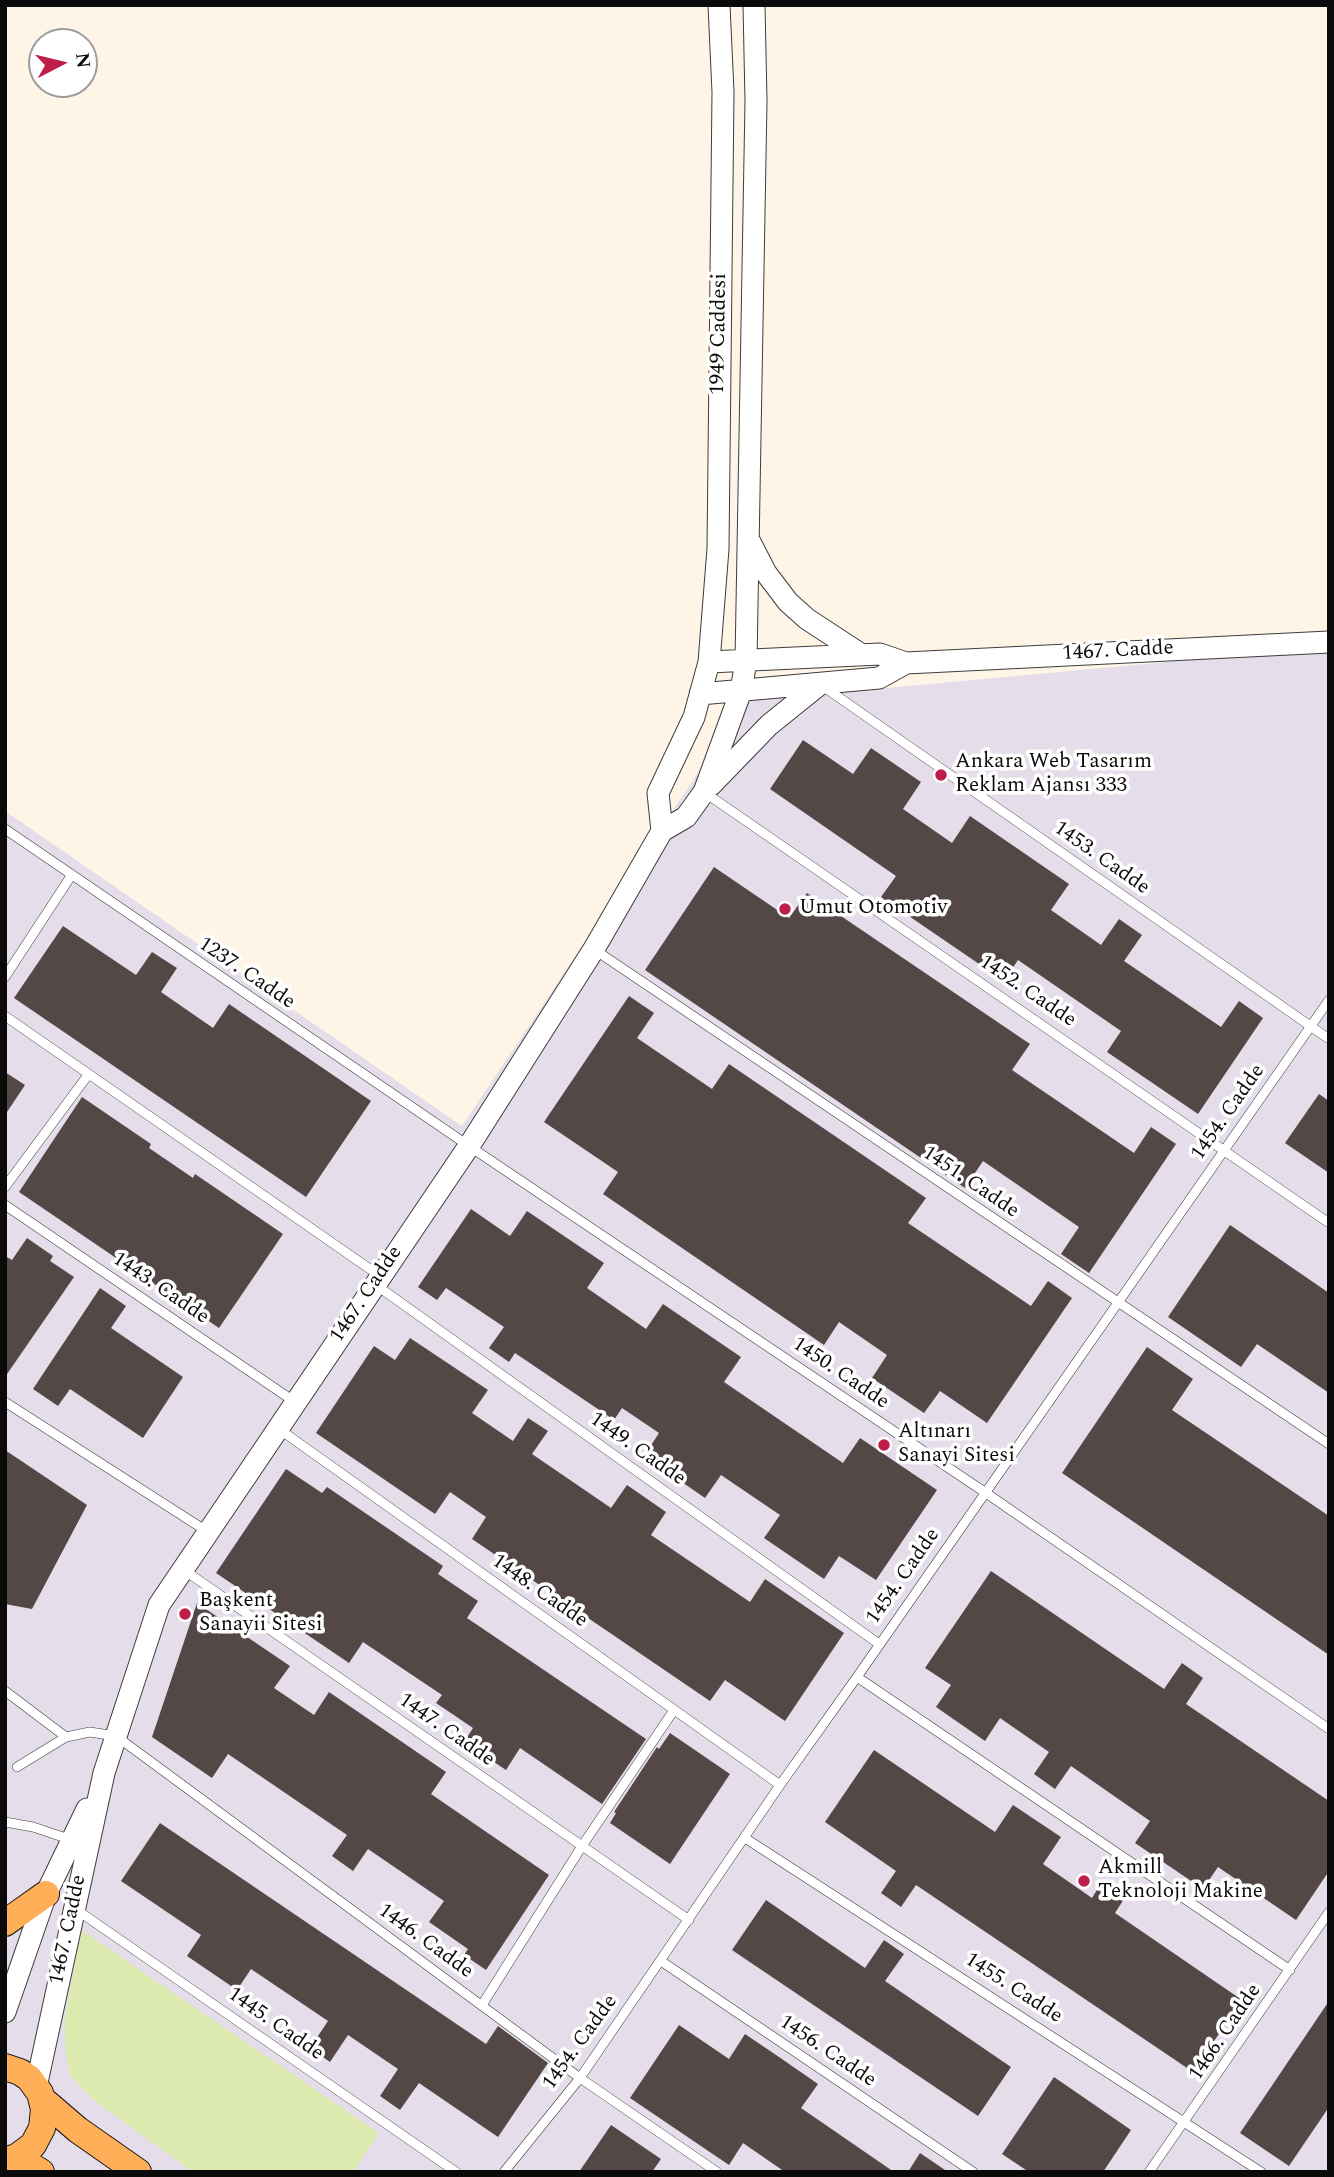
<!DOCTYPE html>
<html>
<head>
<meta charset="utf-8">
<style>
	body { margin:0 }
	#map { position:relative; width:1334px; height:2177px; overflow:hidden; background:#fff5e7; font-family:Spectral,serif }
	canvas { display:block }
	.frame { position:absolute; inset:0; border:7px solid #0a0a0a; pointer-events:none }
	.north { position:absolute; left:28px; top:28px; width:70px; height:70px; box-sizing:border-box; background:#fff; border:2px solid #9d9d9d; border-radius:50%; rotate:83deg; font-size:19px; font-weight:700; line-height:28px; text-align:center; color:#0a0a0a }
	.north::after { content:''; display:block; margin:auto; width:24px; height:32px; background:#bf1d4a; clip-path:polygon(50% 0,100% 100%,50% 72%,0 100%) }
</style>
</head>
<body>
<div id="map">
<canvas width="1334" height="2177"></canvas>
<div class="frame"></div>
<div class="north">N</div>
</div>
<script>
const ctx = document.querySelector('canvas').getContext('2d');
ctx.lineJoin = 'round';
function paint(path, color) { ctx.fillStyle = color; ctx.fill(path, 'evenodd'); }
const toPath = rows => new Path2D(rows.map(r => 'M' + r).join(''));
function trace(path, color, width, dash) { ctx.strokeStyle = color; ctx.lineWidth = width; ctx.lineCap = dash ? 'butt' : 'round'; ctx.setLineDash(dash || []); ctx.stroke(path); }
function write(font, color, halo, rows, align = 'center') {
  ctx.font = font + ' Spectral,serif'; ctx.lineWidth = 7; ctx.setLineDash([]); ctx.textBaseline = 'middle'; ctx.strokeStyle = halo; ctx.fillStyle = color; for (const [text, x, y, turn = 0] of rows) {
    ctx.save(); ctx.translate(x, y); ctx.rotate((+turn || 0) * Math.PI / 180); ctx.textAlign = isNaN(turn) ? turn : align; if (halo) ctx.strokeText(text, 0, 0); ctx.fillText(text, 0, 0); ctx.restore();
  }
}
paint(toPath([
	[1329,647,1329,2172,5,2172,5,811,462,1126,746,701]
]), '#e5ddea');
paint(toPath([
	[81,1930,379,2133,353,2172,193,2172,91,2098,70,2076,65,2046,65,2016]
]), '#dceab0');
paint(toPath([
	[803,740,853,774,871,748,921,782,903,809,952,843,970,816,1069,884,1051,910,1101,945,1119,919,1142,935,1124,961,1221,1027,1239,1001,1263,1018,1198,1114,1107,1052,1121,1031,1018,960,1004,981,881,897,896,876,770,789],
	[714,867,789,918,807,893,1030,1044,1012,1070,1134,1153,1151,1127,1176,1144,1089,1273,1061,1254,1079,1227,983,1161,965,1188,645,970],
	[63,926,136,975,152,952,177,968,161,992,213,1028,229,1004,371,1101,306,1197,14,998],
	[629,996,654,1013,637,1038,712,1089,729,1064,926,1198,908,1223,1031,1306,1048,1281,1072,1298,987,1423,940,1391,924,1413,872,1378,887,1355,839,1322,824,1345,603,1194,618,1172,544,1122],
	[5,1072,25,1085,5,1115],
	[1319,1094,1329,1101,1329,1173,1285,1143],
	[82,1097,151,1144,149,1148,193,1178,195,1174,283,1234,219,1328,19,1192],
	[471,1209,510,1236,527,1211,604,1263,587,1288,646,1329,663,1304,741,1357,724,1382,843,1463,860,1438,937,1490,876,1580,839,1556,824,1579,764,1538,780,1515,721,1475,705,1498,644,1456,659,1433,622,1408,614,1420,515,1353,509,1362,489,1348,504,1327,446,1288,437,1300,418,1287],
	[1230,1225,1329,1293,1329,1393,1257,1344,1241,1367,1168,1317],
	[27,1238,53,1256,50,1261,74,1277,5,1377,5,1256,12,1260],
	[100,1288,126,1306,111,1328,183,1377,143,1438,70,1389,58,1406,33,1389],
	[410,1338,488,1390,472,1413,513,1441,528,1418,548,1431,532,1454,611,1508,627,1485,666,1512,651,1535,750,1602,765,1579,844,1633,785,1721,725,1680,710,1701,472,1539,486,1517,450,1492,435,1514,316,1433,374,1346,395,1360],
	[1147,1347,1193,1379,1172,1410,1329,1516,1329,1655,1062,1473],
	[5,1450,87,1505,32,1609,5,1604],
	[286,1469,322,1493,327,1487,443,1566,438,1574,478,1601,467,1618,646,1739,602,1804,520,1748,506,1770,464,1742,473,1728,436,1703,442,1695,363,1642,349,1663,216,1573],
	[991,1571,1164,1689,1182,1663,1203,1678,1186,1704,1329,1801,1329,1871,1296,1920,1218,1867,1203,1889,1135,1843,1150,1821,1071,1766,1055,1789,1034,1774,1049,1752,1000,1718,985,1741,936,1707,951,1685,925,1668],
	[197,1603,290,1666,274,1688,314,1715,329,1692,446,1772,431,1794,549,1875,486,1970,464,1955,468,1949,429,1922,444,1901,368,1849,353,1871,332,1856,347,1835,228,1754,212,1778,152,1737],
	[670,1733,730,1774,670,1864,610,1823,616,1813,614,1812,657,1747,659,1749],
	[874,1750,995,1832,1013,1805,1061,1837,1043,1864,1092,1898,1103,1880,1126,1896,1115,1913,1242,2000,1193,2072,916,1885,901,1907,881,1893,896,1871,825,1822],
	[160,1823,486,2044,498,2026,548,2063,498,2137,419,2083,400,2110,380,2096,398,2069,348,2035,330,2062,310,2048,328,2021,251,1969,237,1990,187,1956,201,1935,121,1881],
	[766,1900,865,1968,884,1940,904,1954,885,1981,1011,2067,978,2116,732,1950],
	[1329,2001,1329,2107,1289,2166,1240,2133],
	[679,2025,729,2059,745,2034,779,2057,818,2084,801,2108,894,2172,785,2172,743,2143,729,2165,630,2098],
	[1054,2077,1131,2130,1103,2172,1029,2172,1002,2154],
	[611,2125,661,2159,652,2172,579,2172],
	[920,2153,948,2172,908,2172]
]), '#534846');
const service = toPath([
	[824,687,1329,1039],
	[704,792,1329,1223],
	[5,829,469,1146,986,1493,1329,1729],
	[595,950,1329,1444],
	[5,977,71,876],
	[5,1016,380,1276],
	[5,1187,88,1075],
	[5,1205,295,1402],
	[376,1285,879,1644],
	[5,1402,208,1532],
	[279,1429,780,1785],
	[184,1570,689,1920],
	[857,1677,1290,1970],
	[5,1691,66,1737],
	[17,1767,66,1737,90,1732,116,1736,580,2078,717,2172],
	[5,1822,33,1827,72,1840],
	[745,1838,1261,2172],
	[74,1908,456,2172],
	[661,1961,973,2172],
	[482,2005,582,1846,674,1710],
	[504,2172,580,2078,780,1785,857,1677,1329,1000],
	[1149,2172,1329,1912]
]);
const tertiary = toPath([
	[750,542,766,573,788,602,807,619,862,655],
	[709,662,880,654,906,663,1329,642],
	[700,694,879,678,906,663],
	[711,785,769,725,820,684],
	[662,831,658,793,694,717,709,662,718,549,723,92,719,5],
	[5,2012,46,1894,87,1809],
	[36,2087,104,1773,159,1605,469,1146,594,949,662,831,686,817,704,792,741,691,746,661,756,101,754,5]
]);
const primary = toPath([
	[5,1923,46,1894],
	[5,2067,20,2072,29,2078,40,2093,44,2109,42,2128,33,2145,17,2157,5,2160],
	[43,2100,78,2130,138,2172],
	[17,2157,41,2172]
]);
trace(service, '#3d3d3d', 10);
trace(tertiary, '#3d3d3d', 23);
trace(primary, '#1b1b1b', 28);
trace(service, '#fff', 9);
trace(tertiary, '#fff', 21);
trace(primary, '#ffaf57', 26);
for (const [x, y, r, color] of [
	[941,775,7,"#bf1d4a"],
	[785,909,7,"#bf1d4a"],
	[884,1445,7,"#bf1d4a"],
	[185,1614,7,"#bf1d4a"],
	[1084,1881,7,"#bf1d4a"]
]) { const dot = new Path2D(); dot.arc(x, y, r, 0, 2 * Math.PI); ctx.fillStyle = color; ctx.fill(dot); trace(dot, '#fff', 2.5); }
write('21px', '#0a0a0a', '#fff', [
	["1949 Caddesi",720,334,-89],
	["1467. Cadde",1118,652,-3],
	["1453. Cadde",1101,859,35],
	["1237. Cadde",246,974,34],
	["1452. Cadde",1027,992,34],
	["1454. Cadde",1229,1113,-55],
	["1451. Cadde",970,1183,34],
	["1443. Cadde",160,1289,34],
	["1467. Cadde",367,1295,-56],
	["1450. Cadde",840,1374,34],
	["1449. Cadde",637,1450,35],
	["1454. Cadde",904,1577,-55],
	["1448. Cadde",539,1592,35],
	["1447. Cadde",446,1731,35],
	["1467. Cadde",69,1930,-78],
	["1446. Cadde",425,1942,36],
	["1455. Cadde",1013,1989,33],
	["1445. Cadde",275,2025,35],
	["1466. Cadde",1226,2033,-56],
	["1454. Cadde",581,2043,-54],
	["1456. Cadde",827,2052,34]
]);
write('21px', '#0a0a0a', '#fff', [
	["Ankara Web Tasarım",955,763],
	["Reklam Ajansı 333",955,787],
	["Umut Otomotiv",799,909],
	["Altınarı",898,1433],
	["Sanayi Sitesi",898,1457],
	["Başkent",199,1602],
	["Sanayii Sitesi",199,1626],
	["Akmill",1098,1869],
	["Teknoloji Makine",1098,1893]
], 'left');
</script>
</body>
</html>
